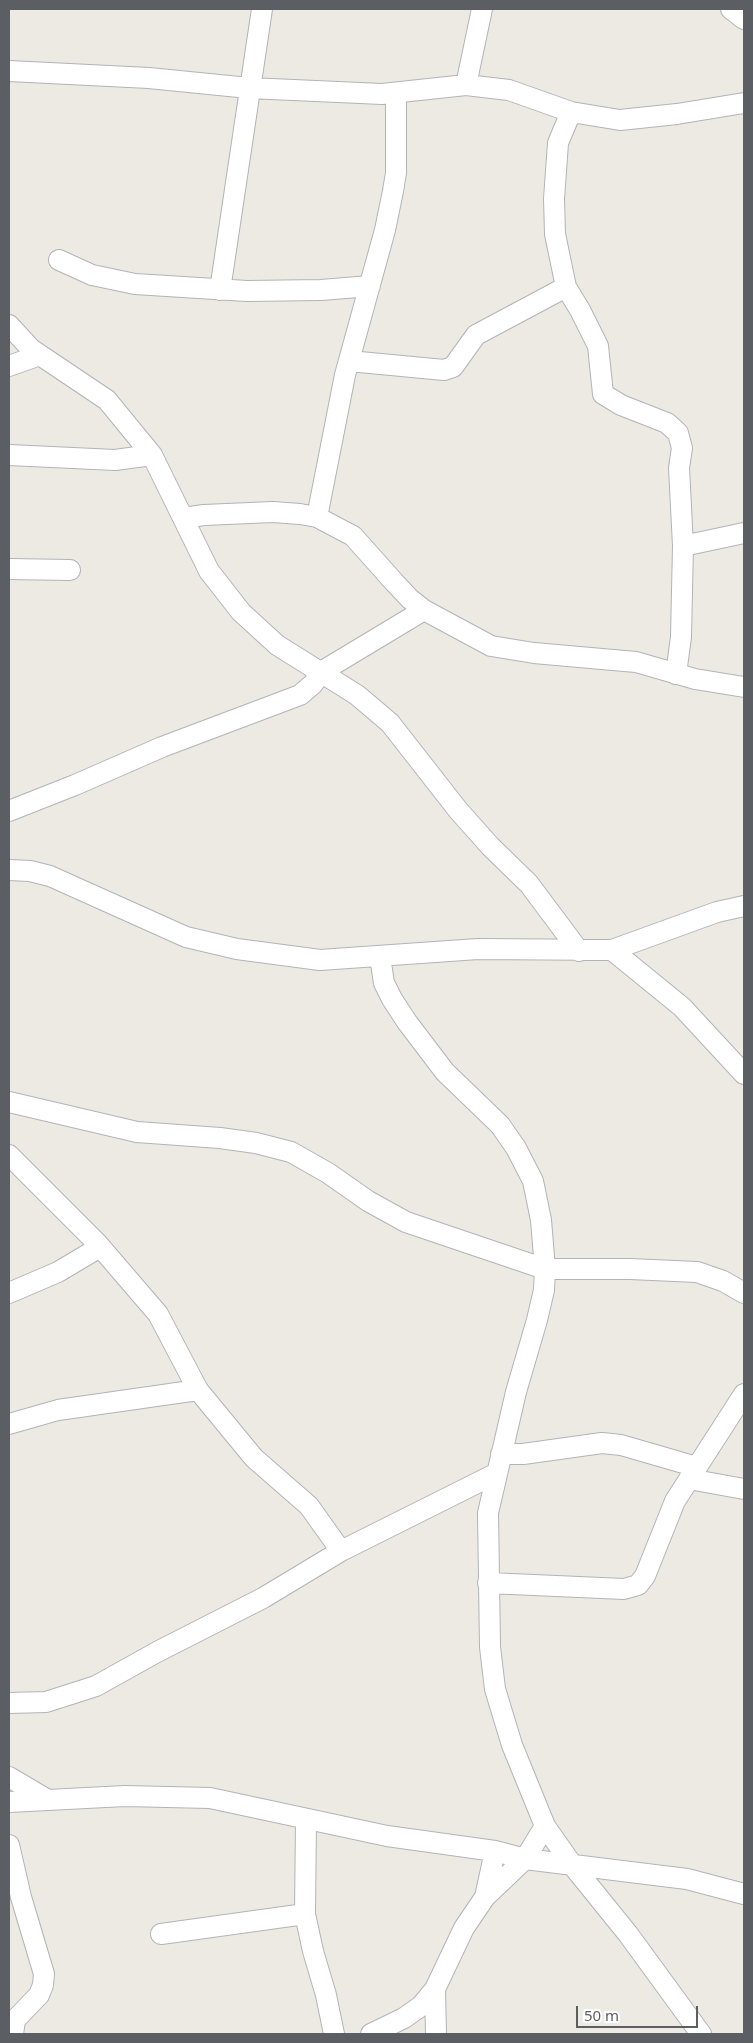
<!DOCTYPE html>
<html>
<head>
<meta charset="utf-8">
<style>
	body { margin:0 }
	#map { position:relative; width:753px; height:2043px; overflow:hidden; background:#edeae3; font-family:"Noto Sans",sans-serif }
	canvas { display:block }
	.frame { position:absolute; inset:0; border:10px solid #5b5f63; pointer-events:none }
	.scale { position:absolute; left:576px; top:2006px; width:122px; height:22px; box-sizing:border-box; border:2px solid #5b5f63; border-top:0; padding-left:6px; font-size:15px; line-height:18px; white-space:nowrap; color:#5b5f63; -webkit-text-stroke:4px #fff; paint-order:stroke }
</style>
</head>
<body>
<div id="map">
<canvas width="753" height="2043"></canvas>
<div class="frame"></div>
<div class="scale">50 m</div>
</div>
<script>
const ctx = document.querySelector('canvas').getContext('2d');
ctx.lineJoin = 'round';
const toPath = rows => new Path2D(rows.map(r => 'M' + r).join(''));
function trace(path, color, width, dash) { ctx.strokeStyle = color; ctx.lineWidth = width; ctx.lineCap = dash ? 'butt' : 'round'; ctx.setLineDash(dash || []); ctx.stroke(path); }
const minor = toPath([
	[731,9,744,19],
	[9,71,149,78,249,88,382,94,466,85,509,90,571,112,620,120,677,114,744,103],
	[466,85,482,9],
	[571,112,558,143,554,199,555,234,566,287,580,310,598,346,603,394,621,405,667,423,678,433,682,448,679,468,683,546,681,637,676,674],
	[59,260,92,275,135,284,247,291,321,290,370,286],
	[220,290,262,9],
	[9,325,31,349,107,400,152,455,209,571,241,612,277,645,357,695,390,723,458,810,490,846,529,884,579,951],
	[349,361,444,370,453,367,476,335,566,287],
	[9,366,40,355],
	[9,455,115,460,152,455],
	[317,517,345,375,385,230,393,191,396,173,396,93],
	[183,518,204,515,273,512,300,514,317,517,353,536,394,582,410,599,424,610,491,646,534,653,636,662,695,679,744,687],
	[683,546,744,533],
	[9,569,70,570],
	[9,811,75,785,162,747,300,695,313,684,321,672,424,610],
	[9,870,30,871,50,876,186,937,237,949,320,960,478,949,612,950,717,912,744,906],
	[612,950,682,1007,744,1074],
	[380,957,384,983,392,999,407,1022,445,1072,500,1125,516,1148,533,1181,541,1220,545,1269,544,1290,537,1320,516,1392,488,1513,490,1647,495,1689,512,1745,545,1826,573,1866,628,1934,701,2034],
	[9,1102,137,1132,220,1138,256,1143,291,1152,328,1173,368,1201,406,1222,545,1269,630,1269,697,1272,723,1281,744,1293],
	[9,1155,97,1243,158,1314,198,1390,254,1458,309,1506,341,1551],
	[9,1293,58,1272,100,1247],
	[9,1424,58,1410,198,1390],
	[501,1454,523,1454,602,1443,621,1445,697,1467],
	[689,1479,744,1489],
	[488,1583,624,1589,638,1585,645,1576,675,1501,744,1394],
	[9,1703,46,1702,96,1686,157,1652,263,1598,341,1551,497,1473],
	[9,1777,48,1800],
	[9,1802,125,1796,210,1798,387,1836,495,1851,525,1859,687,1879,744,1894],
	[306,1820,305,1914,313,1951,326,1995,334,2034],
	[9,1845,21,1897,44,1974,43,1985,39,1995,15,2020,13,2034],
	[485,1897,495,1851],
	[161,1934,305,1914],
	[435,1989,436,2034],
	[371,2034,404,2018,421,2006,435,1989,464,1928,485,1897,525,1859,545,1826]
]);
trace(minor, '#b1b4b7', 22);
trace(minor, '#fff', 20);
</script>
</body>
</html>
